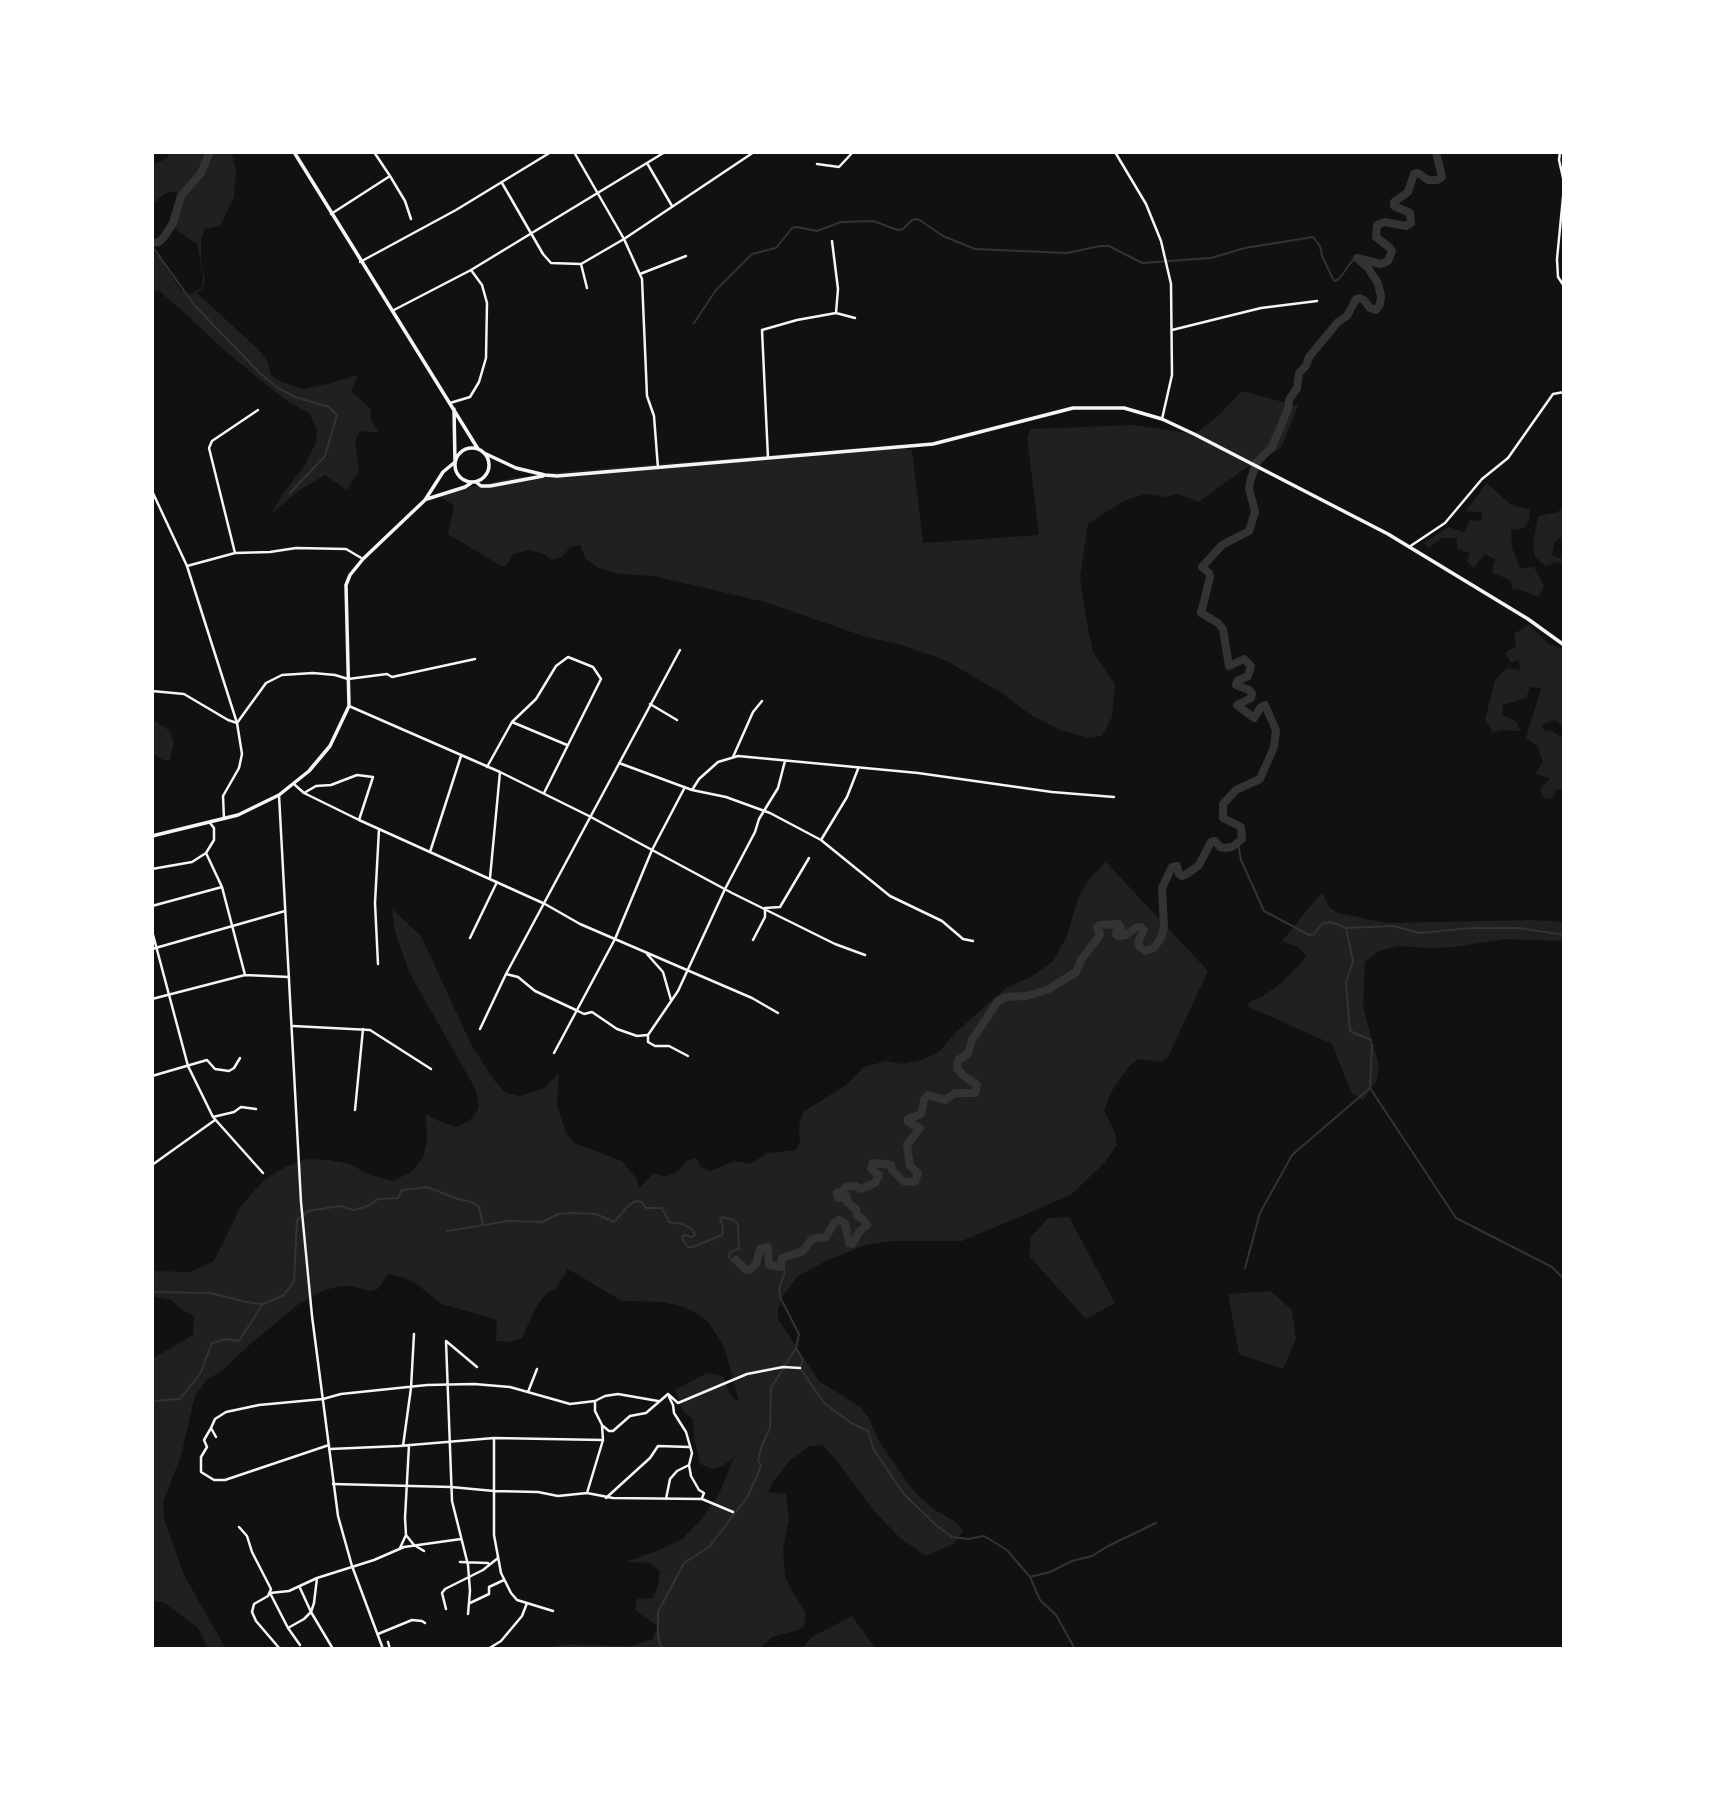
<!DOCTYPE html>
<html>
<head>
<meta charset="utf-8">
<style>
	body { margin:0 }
	#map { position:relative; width:1716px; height:1801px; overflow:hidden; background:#111; font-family:Helvetica,sans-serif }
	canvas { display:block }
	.frame { position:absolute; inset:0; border:154px solid #fff; pointer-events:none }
</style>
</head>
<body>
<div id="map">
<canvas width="1716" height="1801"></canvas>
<div class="frame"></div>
</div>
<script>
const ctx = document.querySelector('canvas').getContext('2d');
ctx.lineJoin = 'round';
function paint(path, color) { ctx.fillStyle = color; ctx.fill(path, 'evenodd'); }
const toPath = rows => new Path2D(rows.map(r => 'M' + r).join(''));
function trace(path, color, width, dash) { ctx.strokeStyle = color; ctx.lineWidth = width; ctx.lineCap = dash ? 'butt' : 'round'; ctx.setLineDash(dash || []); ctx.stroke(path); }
paint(toPath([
	[169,152,231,152,236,169,234,197,220,226,205,229,201,241,201,264,205,278,203,288,197,293,258,349,268,362,271,375,280,381,302,389,328,384,358,375,351,391,371,409,371,420,380,433,360,431,355,441,359,471,347,490,325,475,297,492,271,514,284,492,303,468,316,443,317,430,309,413,284,399,225,351,177,306,159,291,152,290,152,253,158,255,181,291,192,294,202,287,203,277,197,244,175,229,173,223,181,196,174,191,164,194,152,205,152,165,168,158],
	[1242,391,1298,406,1281,448,1243,470,1199,502,1178,494,1167,497,1146,494,1125,500,1088,524,1080,576,1086,618,1093,652,1115,685,1112,717,1102,736,1090,738,1060,730,1031,715,1000,692,945,660,901,645,863,636,765,602,653,576,620,574,598,568,585,558,580,545,570,547,562,557,552,560,542,553,528,550,513,554,506,566,501,566,448,534,454,506,436,494,518,477,540,477,550,473,895,445,912,450,923,543,1039,535,1027,437,1031,429,1134,425,1194,434,1216,418],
	[1487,483,1511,505,1529,509,1530,520,1524,528,1511,530,1512,548,1520,568,1534,567,1544,586,1539,597,1521,590,1512,589,1511,581,1492,572,1495,559,1485,554,1474,568,1467,562,1470,553,1457,549,1457,538,1442,538,1428,548,1424,543,1448,527,1464,532,1470,520,1482,521,1482,513,1466,511],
	[1564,505,1564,535,1554,543,1552,555,1564,560,1564,565,1557,562,1546,566,1535,557,1533,544,1538,516,1558,512],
	[1529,624,1548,644,1564,649,1564,728,1555,720,1542,724,1545,732,1551,730,1564,739,1564,791,1557,789,1552,799,1544,798,1540,790,1550,778,1535,774,1543,762,1538,747,1526,738,1541,688,1530,687,1526,698,1503,705,1502,715,1517,722,1520,731,1500,730,1493,733,1485,720,1495,680,1507,668,1520,670,1519,660,1511,663,1505,653,1516,646,1514,634],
	[152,719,170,731,174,742,170,760,165,761,152,753],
	[1106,862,1208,971,1168,1057,1160,1062,1137,1059,1126,1070,1110,1094,1104,1111,1115,1132,1117,1145,1105,1162,1071,1195,962,1241,891,1241,866,1245,828,1260,798,1276,784,1294,778,1309,778,1319,819,1381,859,1406,869,1418,879,1441,912,1489,932,1508,957,1523,963,1531,955,1543,926,1556,899,1537,874,1511,834,1457,822,1445,810,1446,790,1460,773,1482,768,1492,786,1494,789,1519,783,1548,785,1576,793,1593,806,1612,804,1626,798,1630,772,1637,760,1649,541,1649,565,1644,632,1646,653,1639,657,1626,635,1610,637,1599,653,1598,658,1586,660,1571,650,1563,626,1562,664,1548,682,1539,699,1522,719,1494,734,1457,723,1466,713,1469,700,1464,694,1437,693,1420,683,1411,675,1390,707,1373,723,1376,730,1395,739,1402,725,1349,709,1323,700,1315,684,1307,664,1302,622,1301,568,1269,556,1288,546,1294,536,1307,522,1338,510,1342,496,1341,497,1320,442,1304,416,1284,406,1278,388,1274,378,1289,369,1291,351,1286,340,1286,322,1291,300,1303,248,1346,222,1371,208,1379,195,1395,181,1456,163,1502,164,1519,184,1575,226,1649,208,1649,198,1628,163,1602,152,1601,152,1359,193,1335,194,1316,184,1311,171,1300,152,1296,152,1271,190,1272,214,1261,241,1206,264,1180,285,1167,307,1159,329,1160,350,1164,370,1175,393,1181,411,1172,423,1158,427,1139,426,1114,439,1121,457,1127,470,1120,479,1108,476,1090,409,972,395,931,392,909,421,936,471,1044,494,1080,506,1093,520,1096,544,1088,559,1073,557,1105,566,1133,574,1143,622,1161,636,1178,640,1188,653,1173,666,1177,678,1171,686,1161,696,1158,701,1167,710,1171,734,1161,751,1164,767,1153,796,1150,800,1141,799,1127,803,1112,845,1086,864,1067,886,1061,902,1064,922,1060,940,1051,956,1032,1006,988,1031,977,1053,961,1066,938,1079,896,1089,879],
	[1322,892,1329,907,1338,913,1386,923,1534,920,1564,922,1564,941,1504,939,1455,947,1429,948,1398,946,1379,951,1365,962,1363,1006,1379,1066,1377,1079,1363,1101,1351,1092,1332,1044,1247,1006,1252,1000,1262,997,1281,983,1301,963,1306,956,1299,948,1282,941],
	[1069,1217,1115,1303,1086,1319,1029,1256,1031,1237,1048,1218],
	[1271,1291,1292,1310,1296,1339,1283,1369,1239,1354,1228,1294],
	[852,1616,876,1649,801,1649,812,1637]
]), '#202020');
trace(toPath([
	[152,246,195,306,260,373,278,388,295,397,329,407,337,415,325,456,290,493],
	[694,323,716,290,752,254,776,248,792,228,797,227,817,231,841,222,873,221,898,230,903,229,912,220,918,219,943,236,975,249,1067,253,1100,246,1109,246,1142,263,1211,258,1245,248,1313,237,1320,246,1322,256,1334,281,1339,279,1352,261,1357,259],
	[1238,844,1241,860,1264,911,1309,935,1314,934,1322,924,1331,922,1346,928,1393,926,1420,933,1472,928,1519,928,1564,935],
	[1346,928,1353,961,1346,983,1350,1031,1371,1040],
	[1372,1044,1370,1088,1456,1218,1552,1267,1564,1279],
	[447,1231,508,1221,542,1222,558,1214,574,1213,596,1214,614,1222,629,1205,636,1201,642,1202,646,1208,662,1208,669,1222,683,1224,692,1229,695,1235,692,1237,684,1235,682,1238,688,1247,693,1247,722,1235,723,1228,720,1219,722,1217,734,1220,738,1225,739,1249,730,1252,729,1257,731,1260,735,1259],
	[1245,1268,1260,1213,1292,1155,1370,1088],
	[152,1292,211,1293,246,1302,262,1304],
	[796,1348,803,1360,800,1368,824,1403,851,1423,868,1431,874,1450,903,1493,937,1526,952,1537,968,1539,984,1536,1007,1550,1030,1577,1040,1600,1056,1615,1075,1649],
	[152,1401,180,1399,200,1374,212,1343,226,1339,239,1341,263,1304,284,1295,294,1281,297,1220,308,1211,340,1206,354,1210,368,1206,378,1199,398,1198,402,1190,427,1187,458,1199,472,1202,479,1207,483,1225],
	[1030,1577,1050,1572,1072,1561,1092,1556,1108,1546,1156,1523],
	[662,1649,658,1637,658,1612,684,1563,709,1547,748,1496,759,1471,761,1465,758,1461,761,1448,770,1428,771,1388,796,1348,799,1334,780,1297,779,1288,785,1272,782,1265]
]), '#333', 2);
trace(toPath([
	[152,243,159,242,164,237,173,223,181,196,201,173,210,152],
	[736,1260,746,1270,751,1269,756,1264,760,1249,768,1247,769,1265,781,1267,782,1258,803,1251,812,1239,826,1237,834,1223,839,1220,845,1223,849,1243,853,1244,859,1232,867,1225,863,1219,857,1216,856,1209,847,1202,847,1196,838,1198,837,1193,842,1192,846,1187,855,1186,861,1189,875,1183,879,1175,871,1169,873,1163,891,1165,892,1170,903,1181,915,1182,918,1173,910,1166,907,1145,920,1128,908,1122,908,1119,921,1114,924,1100,928,1095,945,1100,955,1093,975,1093,977,1085,964,1076,957,1068,958,1060,968,1054,972,1040,998,1001,1006,997,1026,996,1047,990,1076,972,1081,960,1100,935,1097,927,1100,925,1119,924,1121,929,1116,932,1116,935,1119,936,1126,935,1137,927,1141,927,1144,930,1138,942,1140,947,1145,951,1154,948,1161,938,1164,927,1162,888,1172,867,1177,866,1179,874,1182,876,1187,874,1199,865,1211,842,1215,841,1220,847,1225,848,1232,847,1242,839,1241,827,1223,818,1223,804,1236,790,1260,779,1274,747,1276,730,1265,705,1261,707,1254,718,1237,705,1251,698,1252,694,1249,690,1236,685,1237,681,1248,676,1251,666,1244,659,1229,666,1223,629,1218,623,1201,613,1210,577,1209,573,1202,567,1222,545,1249,531,1255,512,1249,489,1250,481,1257,462,1272,447,1288,409,1289,400,1297,388,1299,373,1306,366,1309,357,1338,322,1347,316,1356,299,1359,298,1364,300,1370,308,1376,310,1380,304,1381,296,1378,283,1368,268,1357,258,1381,264,1388,261,1392,251,1390,248,1376,237,1377,225,1385,222,1406,226,1411,223,1410,213,1394,206,1394,202,1408,192,1414,174,1418,173,1428,180,1437,180,1442,177,1436,152]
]), '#333', 8);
trace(toPath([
	[574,152,624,239,642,279,647,396,654,416,658,468],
	[1115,152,1146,204,1161,241,1171,284,1172,375,1162,419],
	[1560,152,1559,160,1564,182],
	[647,163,672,206],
	[817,164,839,167,853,152],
	[390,176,405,201,411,219],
	[502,183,543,254,551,263,581,264,587,288],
	[1564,187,1557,259,1558,277,1564,286],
	[331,214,390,176,374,152],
	[832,241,838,289,836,313],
	[360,262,456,210,551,152],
	[581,264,624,239,754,152],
	[640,274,686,256],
	[392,311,471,270,665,152],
	[1172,330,1261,308,1317,301],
	[450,403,470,397,479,382,486,358,487,303,482,285,471,270],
	[768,458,762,330,797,320,836,313,855,318],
	[1409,547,1445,523,1482,479,1508,458,1553,394,1564,392],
	[235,553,209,448,212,441,258,410],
	[187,566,235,553,270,552,296,548,346,549,363,559],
	[152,691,184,694,228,720,237,723,266,683,282,675,313,673,335,675,348,679,387,674,392,677,475,659],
	[650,704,677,720],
	[349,706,500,772,589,816,732,893,835,944,865,955],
	[512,722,567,745],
	[733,757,753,712,762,701],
	[619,763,692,790,726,797,770,813,821,840,890,896,942,921,963,939,973,941],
	[487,767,512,722,536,699,556,666,568,657,593,667,601,679,544,793],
	[295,785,304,793,359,820,545,904,580,924,752,998,778,1013],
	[692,790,699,779,718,762,738,756,918,773,1052,792,1114,797],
	[304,793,316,786,331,785,357,775,373,777,359,820],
	[821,840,847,797,858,769],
	[430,852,461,756],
	[206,853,222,887,245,975],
	[152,869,192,862,206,853,214,840,214,828,210,823],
	[490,878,500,772],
	[152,906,222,887],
	[152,931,188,1066,213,1117,263,1173],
	[470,938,497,882],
	[753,940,765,917,765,908,780,907,809,858],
	[152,949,285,911],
	[647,954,663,972,671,1000],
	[378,964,375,903,379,829],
	[506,974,518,977,535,991,578,1011,584,1014,592,1012,617,1029,637,1036,647,1035],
	[152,999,245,975,289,977],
	[293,1026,370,1030,431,1069],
	[480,1029,506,974,680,650],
	[554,1053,615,939,652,850,685,787],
	[688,1056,669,1046,655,1046,648,1042,648,1035,678,991,725,889,755,832,759,819,778,788,785,761],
	[152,1076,207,1060,215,1069,229,1071,234,1068,240,1058],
	[355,1110,363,1029],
	[213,1117,234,1112,241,1107,256,1109],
	[152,1165,215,1120],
	[446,1341,452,1501,468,1565,470,1591,468,1614],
	[446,1341,477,1367],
	[528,1392,537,1369],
	[668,1394,678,1403,747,1374,783,1367,800,1368],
	[669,1397,673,1405,674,1413,686,1432,692,1453,689,1465,691,1476,699,1490,704,1493,702,1498],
	[595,1401,605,1396,618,1394,658,1401],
	[603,1426,609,1431,613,1431,630,1416,646,1413,668,1394],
	[211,1428,204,1440,207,1447,201,1457,201,1472,214,1480,225,1480,329,1445],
	[216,1437,211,1428,215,1419,226,1412,259,1405,323,1399,341,1394,427,1385,474,1384,510,1387,570,1404,595,1401,595,1411,602,1425,603,1440,587,1493],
	[494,1438,494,1535,501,1573,511,1593,517,1600,553,1611],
	[409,1445,405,1518,406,1535,414,1545,424,1551],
	[403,1446,411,1388,414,1334],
	[330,1449,399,1446,494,1438,602,1440],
	[333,1484,451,1487,494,1491,538,1492,558,1496,587,1493,613,1498,702,1499,733,1512],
	[606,1498,650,1458,658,1446,689,1447],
	[666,1499,670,1479,677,1471,689,1465],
	[239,1527,247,1536,252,1552,271,1589,268,1596,254,1604,252,1612,256,1621,280,1649],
	[400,1548,406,1535],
	[460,1562,488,1563],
	[300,1588,311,1612,333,1649],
	[470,1603,489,1594,489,1587,504,1580],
	[446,1609,442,1593,445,1589,483,1570,498,1558],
	[288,1628,304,1619,311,1612,314,1603,317,1578],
	[378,1634,412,1620,422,1621,425,1623],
	[388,1642,390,1649],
	[300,1645,288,1628,270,1593,289,1591,317,1578,374,1560,404,1547,461,1539],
	[488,1649,501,1641,522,1616,527,1603]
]), '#f5f5f5', 2.5);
trace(toPath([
	[152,491,187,566,237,723,242,754,239,768,223,796,224,819],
	[279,795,301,1202,312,1316,338,1516,352,1566,383,1649]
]), '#f5f5f5', 2.5);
trace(toPath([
	[294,152,478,449],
	'455 465a17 17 0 1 1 34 0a17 17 0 1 1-34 0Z',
	[484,453,516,468,545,475,557,476,933,444,1073,408,1124,408,1162,419,1194,434,1388,534,1528,619,1564,645],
	[476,482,481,486,490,486,543,476],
	[427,499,465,487,471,483],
	[152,836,238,815,279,795,309,771,330,746,349,706,346,585,350,575,363,559,425,500,443,472,455,462,454,409]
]), '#f5f5f5', 3.5);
</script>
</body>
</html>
